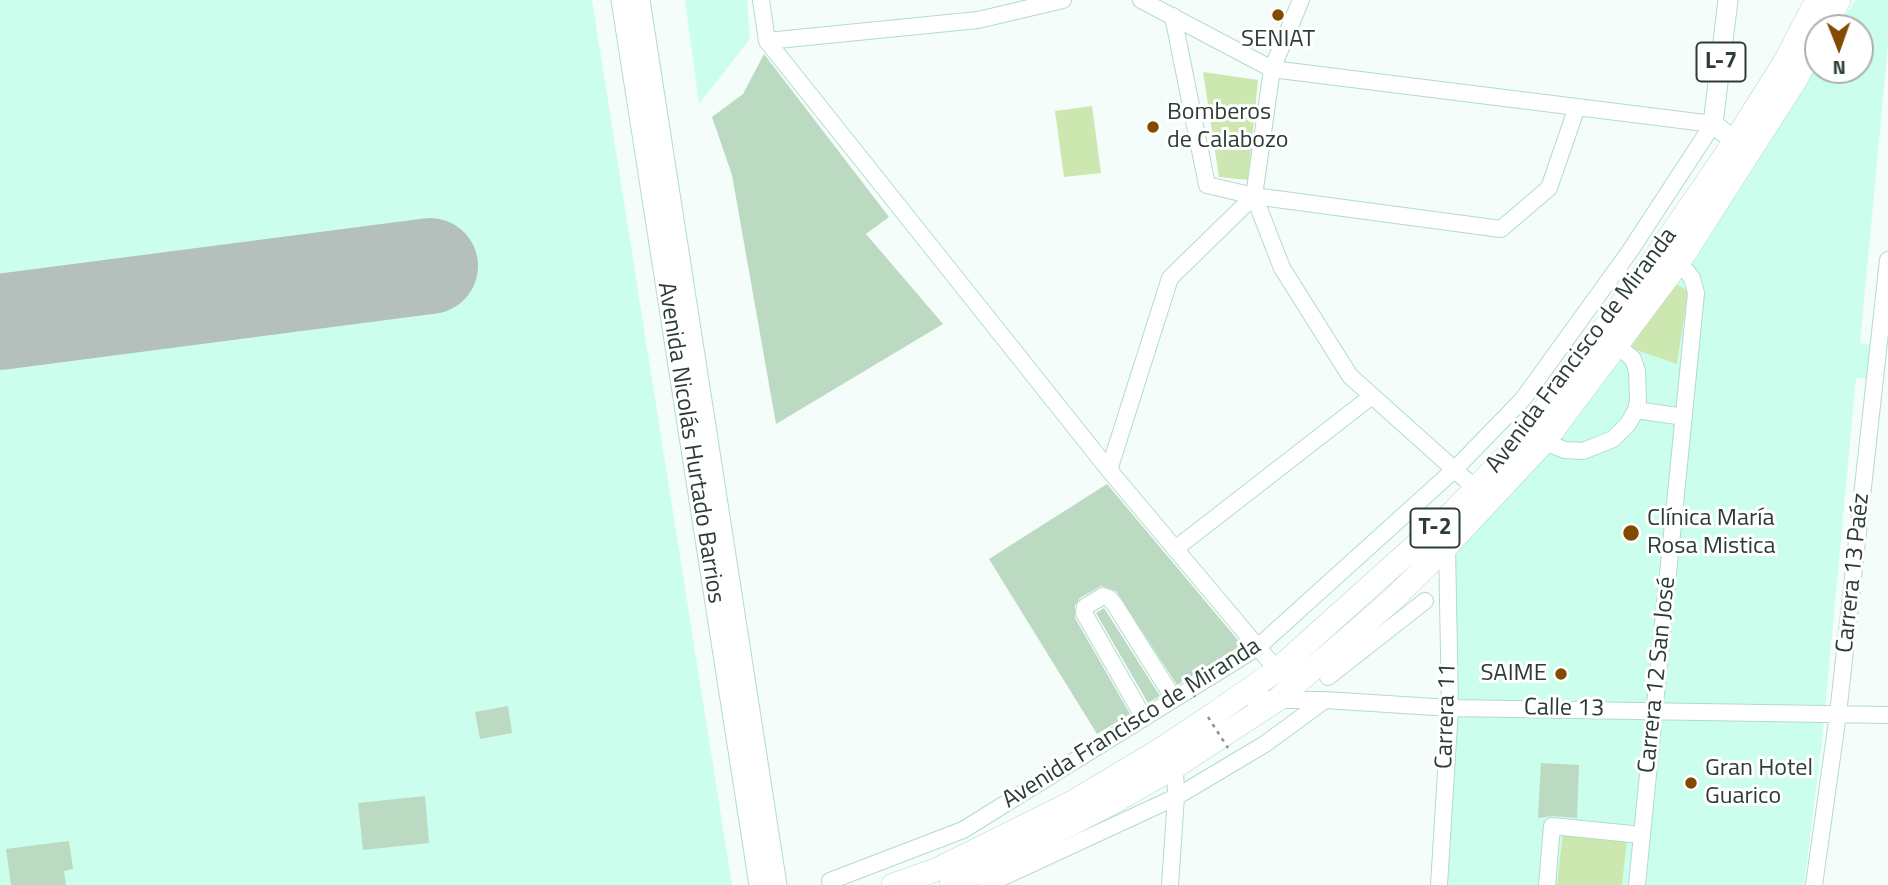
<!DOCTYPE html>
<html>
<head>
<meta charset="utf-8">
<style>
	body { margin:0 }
	#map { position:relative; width:1888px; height:885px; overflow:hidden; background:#f5fdfa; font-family:"Titillium Web",sans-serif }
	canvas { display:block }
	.north { position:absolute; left:1804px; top:14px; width:70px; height:70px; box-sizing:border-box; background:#fff; border:2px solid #abb1af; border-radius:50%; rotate:179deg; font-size:19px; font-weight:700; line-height:28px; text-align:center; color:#2c3c37 }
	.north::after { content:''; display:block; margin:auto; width:24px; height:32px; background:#844a00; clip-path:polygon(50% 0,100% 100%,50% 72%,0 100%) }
</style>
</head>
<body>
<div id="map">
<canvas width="1888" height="885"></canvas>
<div class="north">N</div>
</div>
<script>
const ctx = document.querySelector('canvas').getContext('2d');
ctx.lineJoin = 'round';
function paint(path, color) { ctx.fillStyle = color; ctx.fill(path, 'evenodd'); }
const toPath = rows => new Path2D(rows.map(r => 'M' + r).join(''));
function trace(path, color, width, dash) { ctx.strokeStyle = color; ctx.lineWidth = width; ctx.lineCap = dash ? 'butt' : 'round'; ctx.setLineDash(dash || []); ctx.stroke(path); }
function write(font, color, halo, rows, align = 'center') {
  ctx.font = font + ' "Titillium Web",sans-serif'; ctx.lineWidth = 6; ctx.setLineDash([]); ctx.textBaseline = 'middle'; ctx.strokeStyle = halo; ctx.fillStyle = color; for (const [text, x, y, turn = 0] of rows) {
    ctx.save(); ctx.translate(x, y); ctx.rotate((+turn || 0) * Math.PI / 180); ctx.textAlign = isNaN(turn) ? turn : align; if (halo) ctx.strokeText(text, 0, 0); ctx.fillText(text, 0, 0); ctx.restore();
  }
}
paint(toPath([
	[0,0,592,0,732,885,0,885],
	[685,0,747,0,750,39,699,104],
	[1856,0,1888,0,1888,45,1860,343,1873,345,1870,379,1856,378,1822,742,1804,885,1440,885,1452,552,1536,466,1709,238,1818,58,1818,70,1860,70,1860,28,1836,28]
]), '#cbfeec');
paint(toPath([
	[1203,72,1258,80,1248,180,1219,177],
	[1092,106,1101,173,1064,177,1055,111],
	[1675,283,1688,291,1677,364,1630,348],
	[1563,831,1627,838,1622,885,1557,885]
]), '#cde7b0');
trace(toPath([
	[0,322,430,266]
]), '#b5c0bc', 96);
paint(toPath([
	[764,54,889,217,866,234,943,324,776,424,732,175,712,117,743,94],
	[1107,484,1242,645,1177,685,1116,591,1101,586,1080,598,1075,605,1075,618,1130,714,1097,734,989,559],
	[1104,608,1160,696,1148,703,1096,613],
	[508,706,512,733,480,739,475,712],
	[1541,763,1579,765,1577,818,1553,816,1538,818],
	[425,796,429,843,363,850,358,803],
	[69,841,73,869,64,871,66,885,11,885,6,849]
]), '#bcd9c1');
const minor = toPath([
	[761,0,767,41,1109,470],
	[1301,0,1272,69,1254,196,1501,229,1549,188,1577,107],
	[1173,16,1207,185,1254,196],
	[767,41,978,20,1063,0],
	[1636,410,1684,417],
	[1544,442,1565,450,1583,451,1613,439,1628,424,1636,410,1638,401,1637,371,1633,359,1617,345],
	[1175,549,1372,396],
	[1277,670,1109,470,1170,278,1254,196,1282,268,1350,376,1476,489],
	[1328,677,1425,601],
	[1241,696,1277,700,1325,700,1450,708,1888,715],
	[1144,718,1084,613,1085,607,1103,596,1109,598,1115,605,1174,699],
	[830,881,963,830,1258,647,1455,469,1523,399,1630,251,1713,124,1272,69,1141,0],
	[986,885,1176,797,1265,744,1325,700],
	[1170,885,1176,797,1175,767],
	[1439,885,1450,708,1447,546],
	[1547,885,1552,826,1642,835],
	[1637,885,1696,293,1692,278,1679,262],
	[1814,885,1838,714,1888,260]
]);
const major = toPath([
	[621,0,759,885],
	[640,0,777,885],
	[1728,0,1713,124,1735,141]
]);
const highway = toPath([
	[1824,28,1839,0],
	[893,885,938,869,1071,803,1158,751,1214,714,1277,670,1454,511,1522,440,1650,265,1735,141,1784,63,1817,0],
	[951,885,1110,804,1175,767,1277,700,1391,601,1447,546,1544,442,1679,262,1795,81,1818,39]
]);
trace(minor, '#b3dbcd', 18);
trace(major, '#b3dbcd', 21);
trace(highway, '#b3dbcd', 24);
trace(minor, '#fff', 16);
trace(major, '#fff', 19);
trace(highway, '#fff', 23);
trace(toPath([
	[1190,688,1195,697],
	[1208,717,1228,748]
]), '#889490', 2.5, [3.5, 5]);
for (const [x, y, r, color] of [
	[1278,15,7,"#844a00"],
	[1153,127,7,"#844a00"],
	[1631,533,9,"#844a00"],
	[1561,674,7,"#844a00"],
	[1691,783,7,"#844a00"]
]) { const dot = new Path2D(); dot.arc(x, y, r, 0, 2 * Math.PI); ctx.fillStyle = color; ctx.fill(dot); trace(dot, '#fff', 2.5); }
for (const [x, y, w] of [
	[1721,62,49],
	[1435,528,49]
]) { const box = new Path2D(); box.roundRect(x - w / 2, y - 19.5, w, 39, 5); ctx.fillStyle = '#fff'; ctx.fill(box); trace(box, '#2c3c37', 2); }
write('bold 23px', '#2c3c37', null, [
	["L-7",1721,62],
	["T-2",1435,528]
]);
write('24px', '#2c3c37', '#fff', [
	["SENIAT",1278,40,"center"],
	["Bomberos",1167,113],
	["de Calabozo",1167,141],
	["Clínica María",1647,519],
	["Rosa Mistica",1647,547],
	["SAIME",1547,674,"right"],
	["Gran Hotel",1705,769],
	["Guarico",1705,797]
], 'left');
write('24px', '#2c3c37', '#fff', [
	["Avenida Francisco de Miranda",1582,351,-53],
	["Avenida Nicolás Hurtado Barrios",690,443,81],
	["Carrera 13 Paéz",1854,573,-84],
	["Carrera 12 San José",1658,675,-84],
	["Calle 13",1564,709,1],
	["Carrera 11",1447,716,-88],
	["Avenida Francisco de Miranda",1132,724,-32]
]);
</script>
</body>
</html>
